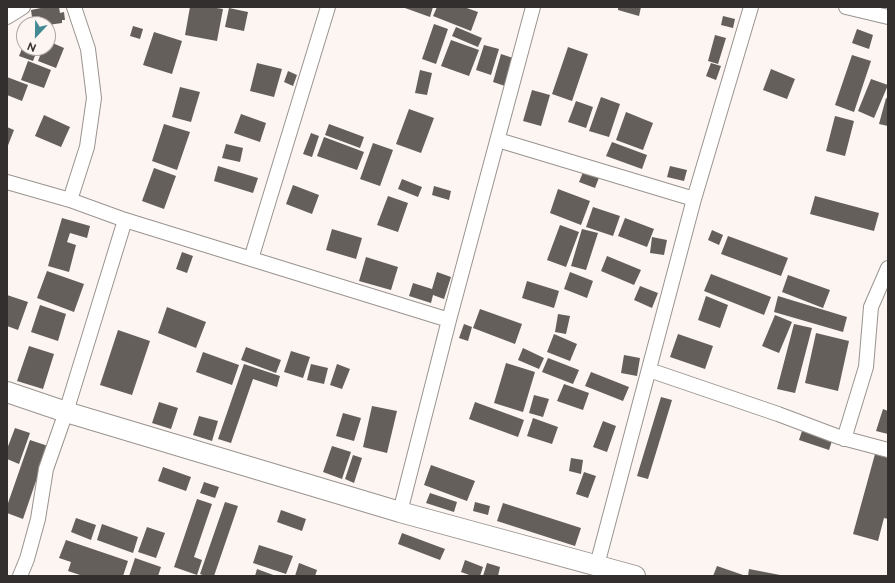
<!DOCTYPE html>
<html>
<head>
<meta charset="utf-8">
<style>
	body { margin:0 }
	#map { position:relative; width:895px; height:583px; overflow:hidden; background:#fcf5f1; font-family:Raleway,sans-serif }
	canvas { display:block }
	.frame { position:absolute; inset:0; border:8px solid #322f2e; pointer-events:none }
	.north { position:absolute; left:16px; top:16px; width:40px; height:40px; box-sizing:border-box; background:#fcf5f1; border:1px solid #aba6a3; border-radius:50%; rotate:202deg; font-size:11px; font-weight:700; line-height:16px; text-align:center; color:#322f2e }
	.north::after { content:''; display:block; margin:auto; width:14px; height:18px; background:#448a94; clip-path:polygon(50% 0,100% 100%,50% 72%,0 100%) }
</style>
</head>
<body>
<div id="map">
<canvas width="895" height="583"></canvas>
<div class="frame"></div>
<div class="north">N</div>
</div>
<script>
const ctx = document.querySelector('canvas').getContext('2d');
ctx.lineJoin = 'round';
function paint(path, color) { ctx.fillStyle = color; ctx.fill(path, 'evenodd'); }
const toPath = rows => new Path2D(rows.map(r => 'M' + r).join(''));
function trace(path, color, width, dash) { ctx.strokeStyle = color; ctx.lineWidth = width; ctx.lineCap = dash ? 'butt' : 'round'; ctx.setLineDash(dash || []); ctx.stroke(path); }
paint(toPath([
	[46,7,59,7,60,13,64,12,65,20,62,20,62,23,48,25,48,24,33,24,31,10],
	[190,7,210,7,223,9,217,41,185,35],
	[405,7,433,7,430,17,405,8],
	[437,7,464,7,478,12,471,31,433,16],
	[618,7,641,7,639,16,618,10],
	[229,8,248,12,244,31,225,27],
	[723,16,735,19,733,28,721,25],
	[434,24,448,29,436,64,422,59],
	[133,26,143,29,140,39,130,36],
	[456,27,482,38,478,47,452,36],
	[857,29,873,35,869,49,852,43],
	[154,32,182,41,172,74,143,65],
	[715,35,726,38,718,64,708,61],
	[451,40,479,50,469,76,441,66],
	[48,41,64,48,56,68,38,61,43,48,48,48],
	[24,44,24,48,38,48,33,61,19,56],
	[484,45,499,49,491,75,476,70],
	[568,47,588,54,572,101,552,94],
	[501,54,513,58,505,86,493,82],
	[852,55,871,61,854,112,835,105],
	[28,61,51,70,44,88,21,80],
	[257,63,282,69,274,97,250,91],
	[711,63,721,66,716,80,706,76],
	[771,69,795,79,787,99,763,90],
	[420,70,432,73,427,95,415,93],
	[288,71,297,75,293,86,284,82],
	[7,77,28,85,22,101,7,95],
	[871,79,888,85,874,118,858,111],
	[180,87,200,92,191,122,172,117],
	[532,90,550,95,541,126,523,121],
	[601,97,620,104,609,137,589,131],
	[886,98,888,99,888,126,879,124],
	[576,101,593,107,586,128,568,122],
	[409,109,434,118,421,153,396,144],
	[626,112,653,123,643,150,616,140],
	[241,114,266,123,260,142,234,133],
	[44,115,70,127,61,147,35,136],
	[835,116,854,121,845,156,826,151],
	[164,124,190,132,177,170,152,161],
	[329,124,364,137,360,148,325,135],
	[7,127,14,130,7,148],
	[311,133,319,136,312,157,303,154],
	[324,137,364,152,357,170,317,156],
	[612,142,647,155,642,169,606,156],
	[373,143,393,150,380,186,360,179],
	[226,144,243,148,240,162,222,158],
	[218,166,258,178,253,193,214,181],
	[670,166,687,170,684,181,667,177],
	[154,168,176,176,164,209,142,201],
	[584,170,600,175,595,188,579,182],
	[402,179,422,187,418,197,398,189],
	[293,185,319,195,312,214,286,204],
	[434,186,451,191,449,200,432,195],
	[558,189,590,201,581,225,550,213],
	[388,196,408,203,398,232,377,225],
	[815,196,879,213,874,231,810,214],
	[593,207,620,216,613,236,586,227],
	[62,218,90,226,87,238,70,233,67,242,76,245,69,272,48,266],
	[625,218,654,229,647,247,618,236],
	[560,225,579,232,566,267,547,260],
	[332,229,362,238,356,259,326,250],
	[582,229,598,233,586,270,571,266],
	[712,230,723,235,719,245,708,240],
	[728,236,788,258,781,276,721,254],
	[652,237,667,240,664,255,650,253],
	[182,252,193,256,187,273,176,269],
	[607,256,641,270,634,285,601,271],
	[366,257,398,267,391,290,359,281],
	[47,271,84,284,74,312,37,298],
	[437,272,451,277,444,299,433,295,431,303,409,296,413,283,432,289],
	[570,272,593,281,587,298,564,289],
	[711,274,771,297,764,315,704,291],
	[788,275,830,290,823,308,782,292],
	[527,281,559,291,554,308,522,298],
	[640,286,658,293,652,308,634,300],
	[7,295,28,302,18,330,7,326],
	[706,296,728,305,720,328,698,320],
	[778,296,847,317,843,332,774,312],
	[40,305,66,314,58,341,31,332],
	[167,307,206,322,196,348,158,333],
	[480,309,522,324,515,344,473,328],
	[558,314,570,316,566,334,555,332],
	[775,315,792,322,779,353,762,346],
	[464,324,472,327,468,341,459,338],
	[794,324,812,328,795,393,777,389],
	[118,330,150,341,132,395,100,385],
	[816,333,849,341,838,391,805,383],
	[554,334,577,344,570,361,547,352],
	[678,334,713,346,705,369,670,357],
	[29,346,54,354,43,389,17,381],
	[246,347,281,360,276,373,241,360],
	[523,348,544,358,539,369,518,360],
	[291,351,310,357,303,378,284,372],
	[203,352,239,365,232,385,196,372],
	[624,355,640,358,637,376,621,373],
	[548,358,579,370,573,384,542,372],
	[506,363,535,372,523,412,494,403],
	[244,364,280,376,277,387,253,379,231,443,218,439],
	[311,364,328,368,324,384,307,380],
	[337,364,350,369,342,389,330,385],
	[591,372,629,387,623,401,585,386],
	[564,384,589,393,583,410,557,401],
	[534,395,549,399,543,417,529,413],
	[661,397,672,400,648,479,637,476],
	[159,402,178,408,171,429,152,423],
	[475,402,524,420,518,437,469,419],
	[372,406,397,411,387,453,363,447],
	[883,409,888,411,888,434,876,431],
	[343,413,361,418,354,441,336,436],
	[199,416,218,421,212,441,193,435],
	[533,418,558,427,552,444,527,436],
	[603,421,616,426,607,452,593,447],
	[15,428,30,433,19,464,7,459,7,449],
	[803,428,833,438,829,450,799,440],
	[30,440,48,446,23,519,7,513,7,506],
	[332,446,351,452,342,479,323,472],
	[875,454,888,458,888,519,884,518,878,541,853,534],
	[353,455,362,458,354,483,345,479],
	[571,458,583,460,581,474,569,471],
	[431,465,475,481,467,501,424,485],
	[163,467,191,477,186,491,158,481],
	[584,472,596,476,588,498,576,494],
	[204,482,219,487,215,498,200,493],
	[430,493,457,502,454,512,426,503],
	[197,499,212,504,194,557,202,560,197,575,174,567],
	[225,502,238,506,214,576,205,576,200,574],
	[475,502,490,506,488,515,473,511],
	[503,503,581,528,575,546,497,521],
	[281,510,306,519,302,531,277,522],
	[76,518,96,525,91,540,71,532],
	[102,524,138,537,133,553,97,540],
	[147,527,165,533,156,558,138,552],
	[402,533,445,549,440,560,398,544],
	[66,540,128,561,123,576,83,576,68,571,71,562,59,558],
	[259,545,293,556,286,574,253,563],
	[135,558,161,567,158,576,129,576],
	[465,560,483,567,480,576,472,576,461,572],
	[299,563,317,570,315,576,295,576],
	[487,563,500,567,498,576,483,576],
	[717,566,746,576,713,576],
	[257,569,276,576,255,576],
	[749,569,780,575,780,576,748,576]
]), '#645f5b');
const street = toPath([
	[846,7,888,17],
	[7,17,23,7],
	[498,140,694,199],
	[7,182,70,200,125,220,449,320],
	[70,200,87,147,94,98,88,49,74,7],
	[251,259,328,7],
	[649,370,778,414,839,437,888,450],
	[844,439,866,367,871,307,888,268],
	[400,512,449,320,533,7],
	[597,565,694,199,751,7],
	[20,576,27,559,38,519,46,469,66,412,125,220]
]);
const secondary = toPath([
	[7,392,66,412,400,512,635,576]
]);
trace(street, '#9a9490', 16);
trace(secondary, '#9a9490', 22);
trace(street, '#fff', 14);
trace(secondary, '#fff', 20);
</script>
</body>
</html>
